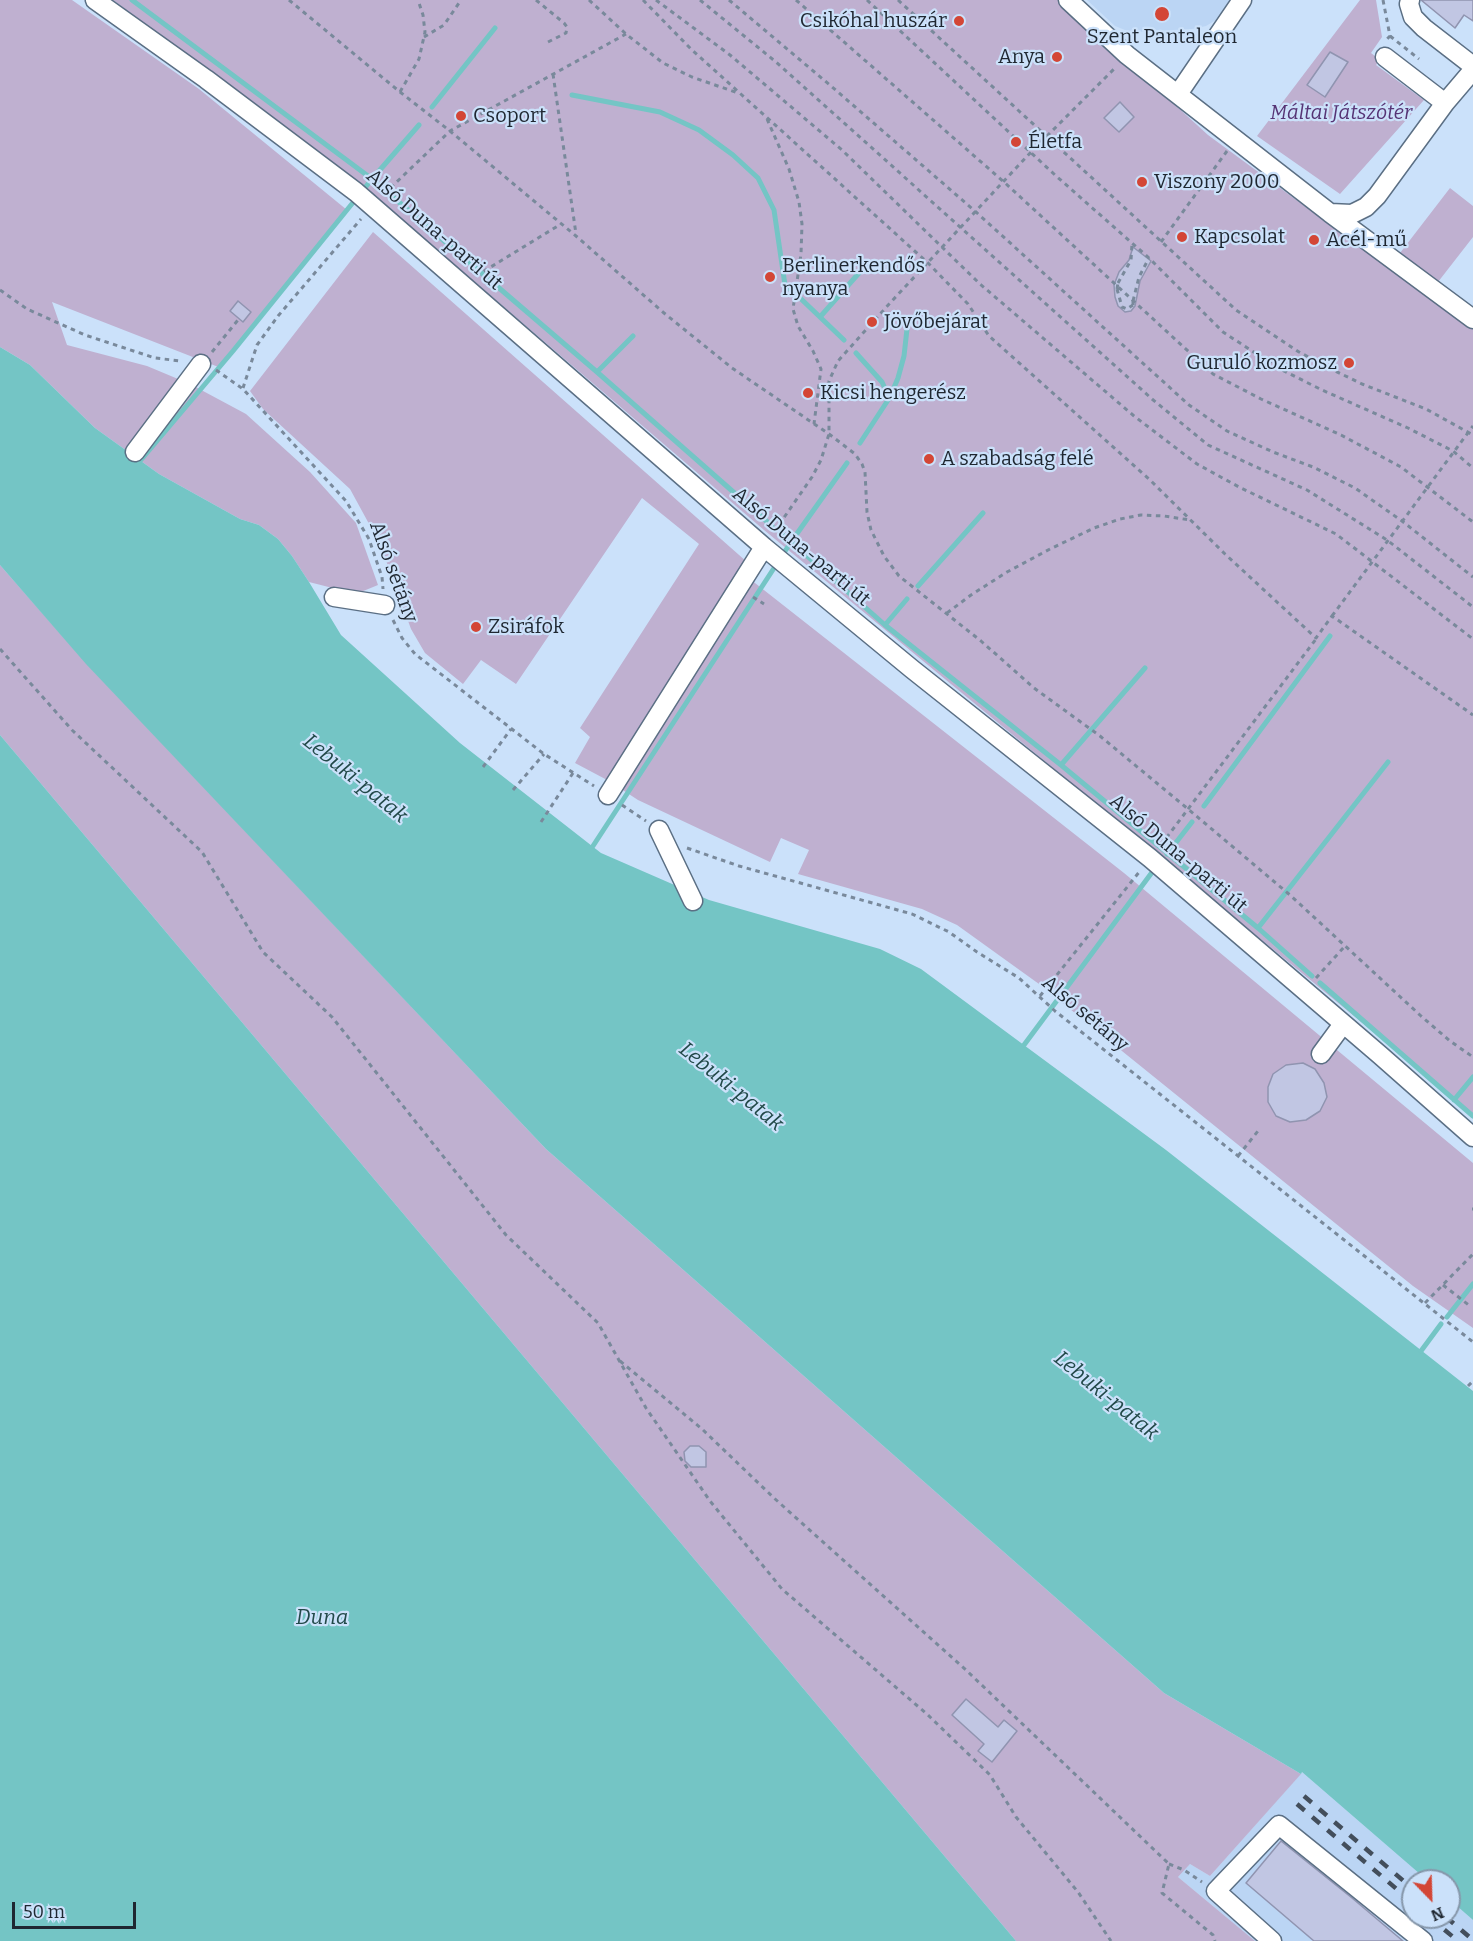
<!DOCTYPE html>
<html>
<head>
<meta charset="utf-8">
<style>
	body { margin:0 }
	#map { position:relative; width:1473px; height:1941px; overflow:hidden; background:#cbe1fa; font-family:Bitter,serif }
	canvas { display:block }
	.north { position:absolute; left:1401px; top:1869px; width:60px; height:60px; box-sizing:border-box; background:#cbe1fa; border:2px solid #8697aa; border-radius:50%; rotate:157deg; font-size:16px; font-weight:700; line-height:24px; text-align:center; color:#1f2731 }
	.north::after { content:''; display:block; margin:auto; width:21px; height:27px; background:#d34636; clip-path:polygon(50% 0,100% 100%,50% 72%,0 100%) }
	.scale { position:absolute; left:12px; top:1902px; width:124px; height:27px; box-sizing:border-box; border:3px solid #1f2731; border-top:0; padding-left:8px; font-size:18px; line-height:21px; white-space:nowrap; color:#1f2731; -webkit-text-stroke:4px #cbe1fa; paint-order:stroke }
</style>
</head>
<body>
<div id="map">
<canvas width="1473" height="1941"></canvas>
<div class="north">N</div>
<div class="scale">50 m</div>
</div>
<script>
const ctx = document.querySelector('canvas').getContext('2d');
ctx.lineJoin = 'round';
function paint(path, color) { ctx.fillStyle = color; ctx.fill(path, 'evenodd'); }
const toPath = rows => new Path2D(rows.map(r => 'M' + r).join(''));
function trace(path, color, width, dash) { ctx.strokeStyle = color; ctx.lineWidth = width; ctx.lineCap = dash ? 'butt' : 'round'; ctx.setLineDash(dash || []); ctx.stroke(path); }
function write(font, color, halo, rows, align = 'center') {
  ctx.font = font + ' Bitter,serif'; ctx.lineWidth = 4.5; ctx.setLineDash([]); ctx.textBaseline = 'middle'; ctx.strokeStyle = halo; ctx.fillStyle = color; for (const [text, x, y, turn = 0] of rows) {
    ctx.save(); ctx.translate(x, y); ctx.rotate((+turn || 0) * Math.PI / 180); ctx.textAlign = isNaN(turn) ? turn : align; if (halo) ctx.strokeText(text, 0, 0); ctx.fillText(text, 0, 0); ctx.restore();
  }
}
paint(toPath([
	[1087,0,1231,0,1216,20,1206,26,1192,29,1136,32,1125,30,1115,26],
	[1302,1772,1428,1881,1413,1881,1413,1917,1449,1917,1449,1899,1473,1920,1473,1941,1255,1941,1178,1877,1190,1864,1210,1876]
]), '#bbd5f4');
paint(toPath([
	[0,0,72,0,199,89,347,210,221,368,52,302,67,345,147,366,190,384,246,414,310,472,356,523,378,585,356,594,309,582,292,556,278,539,259,525,240,519,159,474,95,428,30,365,0,347],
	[113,0,1060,0,1208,135,1435,302,1471,328,1473,327,1473,1114,764,530,393,212,347,175],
	[1360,0,1376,0,1382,37,1371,53,1380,60,1376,65,1424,100,1340,194,1257,136],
	[1450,188,1473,206,1473,237,1438,282,1400,253],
	[373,232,747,562,741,572,1124,873,1473,1163,1473,1328,1413,1286,1039,984,957,925,922,909,798,874,809,850,781,838,770,862,638,800,609,781,575,763,590,737,580,728,699,544,642,498,516,684,481,660,463,684,425,653,411,629,380,544,350,489,263,409,250,391],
	[0,565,87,664,546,1149,1164,1693,1301,1774,1210,1876,1190,1864,1178,1877,1255,1941,1016,1941,0,735]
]), '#bfb0d0');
paint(toPath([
	[0,347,30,365,95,428,159,474,240,519,259,525,278,539,292,556,309,582,341,635,460,743,601,853,709,900,880,949,921,969,1166,1150,1473,1391,1473,1920,1449,1899,1449,1881,1428,1881,1302,1772,1301,1774,1164,1693,546,1149,86,664,0,565],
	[0,735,1016,1941,0,1941]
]), '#74c5c5');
trace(toPath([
	[132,0,372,179,597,372,772,526],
	[572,95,660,112,699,130,733,155,758,178,774,210,785,285,790,289],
	[432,107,495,28],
	[798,296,844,340],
	[820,317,867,264],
	[856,353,882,382,889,397],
	[597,372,633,336],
	[860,443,890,397,898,378,904,356,907,329],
	[140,461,233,351,372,179,419,125],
	[781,533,885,625,1061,765,1258,928,1312,976],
	[918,586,983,513],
	[885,625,907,599],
	[1061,765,1145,668],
	[1204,806,1330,636],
	[593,846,791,542,847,463],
	[1167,854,1192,822],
	[1258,928,1388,762],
	[1320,983,1473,1116],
	[1024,1045,1153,871],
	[1454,1100,1473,1077],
	[1447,1317,1473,1284],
	[1421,1351,1441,1324]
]), '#74c5c5', 5);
const building = toPath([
	[1421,0,1473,0,1473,21,1464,15,1455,28,1421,0],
	[1330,52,1348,62,1325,97,1307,85,1330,52],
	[1120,102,1134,117,1119,132,1104,118,1120,102],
	[1133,247,1151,261,1140,281,1135,306,1131,311,1125,312,1118,306,1115,297,1114,285,1119,272,1129,260,1133,247],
	[238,301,251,312,243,322,230,311,238,301],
	[1303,1063,1315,1069,1324,1083,1327,1097,1320,1111,1306,1120,1290,1122,1276,1116,1268,1102,1268,1087,1273,1074,1286,1065,1303,1063],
	[690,1446,699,1446,706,1452,706,1467,691,1467,685,1461,684,1452,690,1446],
	[966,1699,998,1727,1004,1720,1017,1731,992,1762,978,1751,984,1744,952,1715,966,1699],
	[1281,1841,1352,1898,1403,1941,1314,1941,1246,1883,1281,1841]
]);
paint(building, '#c1c6e3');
trace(building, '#9094b0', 1.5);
const minor = toPath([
	[95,0,206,79,356,192,764,547,912,669,1150,858,1380,1055,1473,1137],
	[1068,0,1127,55,1330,213,1473,319],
	[1410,0,1409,4,1413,17,1424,28,1473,66],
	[1385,57,1445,103],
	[1178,94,1242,0],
	[1330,213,1352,214,1366,207,1377,196,1445,103,1473,70],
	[135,452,201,364],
	[334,597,385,605],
	[608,795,764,547],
	[659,830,693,901],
	[1321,1054,1343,1024],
	[1272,1941,1216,1891,1279,1825,1423,1941]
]);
trace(minor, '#5b6f84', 21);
trace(toPath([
	[289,0,400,92,450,131,576,236,664,313,732,368,829,434,855,454,862,464,865,472,867,512,871,530,884,556,899,576,981,641,1034,688,1100,736,1188,809,1290,895,1421,1016,1450,1041,1473,1057],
	[536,0,564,23,567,27,566,33,548,42],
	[589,0,626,34,663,63,692,77,738,93],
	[643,0,691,49,928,263,968,304,989,336,1150,480,1225,554,1316,638,1332,616,1473,715],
	[656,0,730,55,842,150,980,284,1134,416,1197,464,1239,487,1336,534,1473,639],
	[700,0,776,62,1152,399,1208,445,1307,490,1387,540,1473,607],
	[729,0,831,86,976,212,1189,405,1227,431,1273,452,1313,467,1355,488,1402,521,1473,577],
	[796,0,1004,182,1213,374,1261,399,1341,435,1401,467,1473,522],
	[867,0,1055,175,1149,258,1223,332,1278,368,1322,390,1408,428,1453,451,1473,468],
	[898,0,1236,310,1299,352,1327,367,1362,384,1426,409,1473,435],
	[1383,0,1390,36,1385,41],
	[1390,36,1419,59],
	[424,37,444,25,461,0],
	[553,74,576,234],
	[400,92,419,59,425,32,423,15,418,0],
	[767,119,789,169,799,202,802,224,801,254,793,309,798,326,813,351,821,369,814,424],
	[384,194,450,131,626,34],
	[1161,242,1227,151],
	[476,276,561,224],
	[1118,283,1131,260,1132,244],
	[1117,289,1122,307,1127,309,1133,305],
	[0,290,27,309,85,335,155,358,181,361],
	[1133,301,1139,277,1149,258],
	[212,352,238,320],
	[216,370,243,389,346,501,369,539,382,577,383,589],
	[243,388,257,345,278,316,361,219],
	[774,532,812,477,821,460,829,434,829,381,838,361,890,303,1031,152,1116,67],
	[753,597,764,604],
	[947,613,971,595,1007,572,1050,549,1094,528,1120,519,1141,515,1164,516,1190,520],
	[1332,616,1473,426],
	[393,620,402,638,415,654,544,754,594,786],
	[0,649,72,730,202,852,263,952,332,1017,506,1235,598,1323,646,1408,710,1501,782,1589,928,1715,990,1775,1016,1817,1078,1892,1111,1941],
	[483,767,511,729],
	[513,790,544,754],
	[622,805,646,821],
	[541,822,573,773],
	[1161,845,1316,639],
	[687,848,739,866,912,914,949,932,977,952,1019,978,1055,1011,1473,1342],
	[1316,978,1345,946],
	[1040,996,1140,871],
	[1238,1156,1258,1131],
	[1472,1209,1473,1209],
	[1443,1285,1470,1306],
	[1425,1303,1473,1254],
	[620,1361,702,1429,774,1498,966,1670,1169,1864,1162,1893,1213,1935,1215,1941],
	[1468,1386,1473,1381],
	[1169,1864,1184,1870,1202,1882]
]), '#79899b', 3, [4.5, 4.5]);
trace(minor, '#fff', 18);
trace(toPath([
	[1304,1796,1413,1889],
	[1297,1804,1413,1903],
	[1429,1917,1458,1941],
	[1446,1917,1473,1940]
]), '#434e5b', 4.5, [10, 10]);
trace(toPath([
	[1117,289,1118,283],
	[1133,305,1133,301]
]), '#79899b', 3, [4.5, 4.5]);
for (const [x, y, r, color] of [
	[1162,14,8,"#d34636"],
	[959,21,6,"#d34636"],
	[1057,57,6,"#d34636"],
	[461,116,6,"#d34636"],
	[1016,142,6,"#d34636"],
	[1142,182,6,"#d34636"],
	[1182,237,6,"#d34636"],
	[1314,240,6,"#d34636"],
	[770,277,6,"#d34636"],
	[872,322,6,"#d34636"],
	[1349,363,6,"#d34636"],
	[808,393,6,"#d34636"],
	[929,459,6,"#d34636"],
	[476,627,6,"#d34636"]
]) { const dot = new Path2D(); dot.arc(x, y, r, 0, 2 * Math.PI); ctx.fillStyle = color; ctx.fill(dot); trace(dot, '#cbe1fa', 2); }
write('20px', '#1f2731', '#cbe1fa', [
	["Csikóhal huszár",947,21,"right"],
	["Szent Pantaleon",1162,37,"center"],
	["Anya",1045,57,"right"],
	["Csoport",473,116],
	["Életfa",1028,142],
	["Viszony 2000",1154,182],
	["Kapcsolat",1194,237],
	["Acél-mű",1326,240],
	["Berlinerkendős",782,266],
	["nyanya",782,289],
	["Jövőbejárat",884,322],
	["Guruló kozmosz",1337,363,"right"],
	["Kicsi hengerész",820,393],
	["A szabadság felé",941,459],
	["Zsiráfok",488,627]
], 'left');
write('italic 20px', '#563475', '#cbe1fa', [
	["Máltai Játszótér",1341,113]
]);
write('20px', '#1f2731', '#cbe1fa', [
	["Alsó Duna-parti út",434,230,41],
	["Alsó Duna-parti út",801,547,40],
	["Alsó sétány",393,572,70],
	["Alsó Duna-parti út",1178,854,40],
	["Alsó sétány",1085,1014,40]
]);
write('italic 21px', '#224949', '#cbe1fa', [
	["Lebuki-patak",355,779,39],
	["Lebuki-patak",731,1087,39],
	["Lebuki-patak",1106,1396,39],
	["Duna",322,1618]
]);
</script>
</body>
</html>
